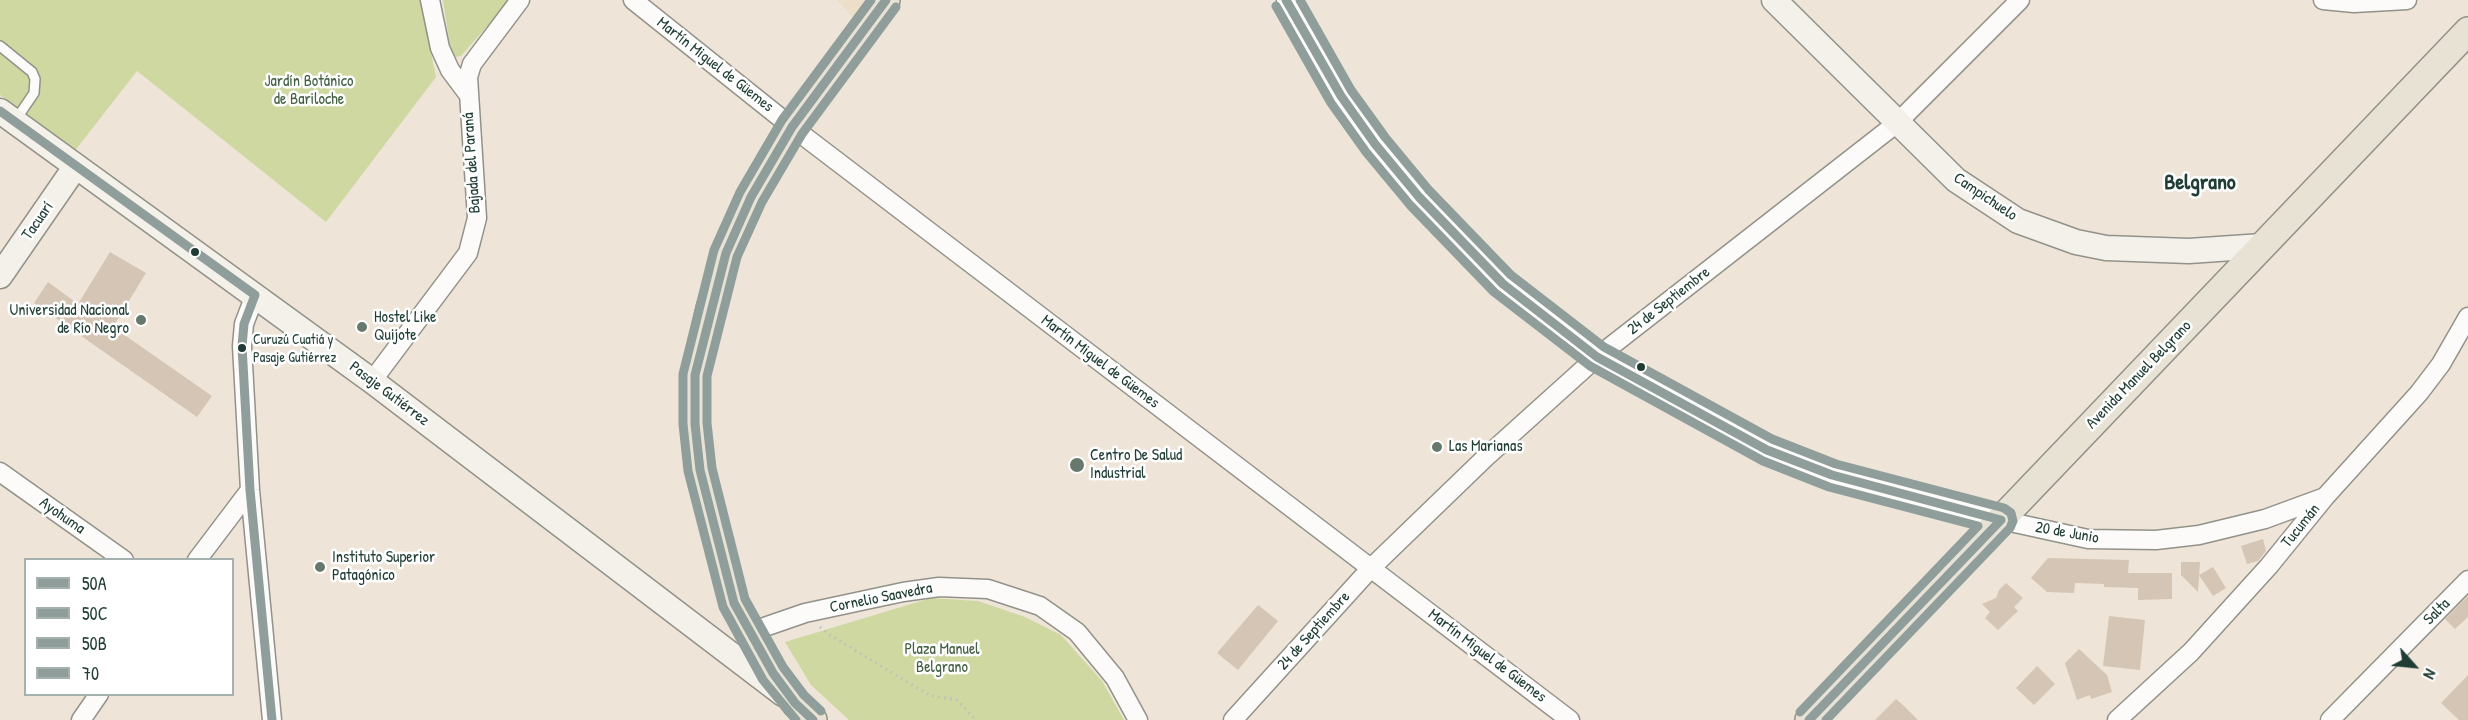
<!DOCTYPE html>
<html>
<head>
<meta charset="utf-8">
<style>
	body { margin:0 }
	#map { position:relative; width:2468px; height:720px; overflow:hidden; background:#eee5d8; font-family:"Patrick Hand",sans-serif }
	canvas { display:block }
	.legend { position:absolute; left:24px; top:558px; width:210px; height:138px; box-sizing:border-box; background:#fff; border:2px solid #a5b1ae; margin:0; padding:8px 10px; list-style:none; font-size:18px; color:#1f3d34 }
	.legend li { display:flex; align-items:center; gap:12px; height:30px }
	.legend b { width:30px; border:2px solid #a5b1ae }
	.north { position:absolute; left:2384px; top:636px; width:60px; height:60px; -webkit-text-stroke:4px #fff; paint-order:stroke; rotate:117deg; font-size:16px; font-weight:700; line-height:24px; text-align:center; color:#1f3d34 }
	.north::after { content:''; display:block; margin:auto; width:21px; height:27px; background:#1f3d34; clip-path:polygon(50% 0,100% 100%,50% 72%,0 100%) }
</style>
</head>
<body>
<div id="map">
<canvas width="2468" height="720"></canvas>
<ul class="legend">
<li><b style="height:8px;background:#8f9e9a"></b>50A</li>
<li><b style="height:8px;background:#8f9e9a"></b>50C</li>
<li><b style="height:8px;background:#8f9e9a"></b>50B</li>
<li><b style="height:8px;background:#8f9e9a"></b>70</li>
</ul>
<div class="north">N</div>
</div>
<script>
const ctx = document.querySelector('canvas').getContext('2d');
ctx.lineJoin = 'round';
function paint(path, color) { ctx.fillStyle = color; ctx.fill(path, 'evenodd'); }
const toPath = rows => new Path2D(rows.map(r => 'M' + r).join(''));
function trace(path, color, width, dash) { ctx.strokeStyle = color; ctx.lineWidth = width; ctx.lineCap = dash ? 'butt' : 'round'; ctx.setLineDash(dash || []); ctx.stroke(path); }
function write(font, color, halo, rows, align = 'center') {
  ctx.font = font + ' "Patrick Hand",sans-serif'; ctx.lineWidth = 5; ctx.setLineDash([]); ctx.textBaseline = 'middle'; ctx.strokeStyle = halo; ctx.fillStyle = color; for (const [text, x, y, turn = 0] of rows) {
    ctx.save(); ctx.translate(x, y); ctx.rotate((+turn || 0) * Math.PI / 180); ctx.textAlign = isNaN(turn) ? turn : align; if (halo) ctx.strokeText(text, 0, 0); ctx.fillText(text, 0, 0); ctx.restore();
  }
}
paint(toPath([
	[837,0,871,0,855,20]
]), '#ecdec8');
paint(toPath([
	[0,0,420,0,436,77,326,222,137,71,74,152,0,95],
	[443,0,510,0,461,56,456,57,451,53],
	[931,598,978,601,1025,617,1061,635,1102,681,1124,720,849,720,811,685,785,642]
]), '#ced8a0');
paint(toPath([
	[110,252,146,273,113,327,212,396,197,417,34,303,48,282,78,304],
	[2263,539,2266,551,2258,561,2247,564,2241,546],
	[2048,558,2129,560,2128,573,2172,573,2172,599,2138,600,2138,588,2104,587,2104,584,2075,583,2074,593,2047,592,2031,578],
	[2181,562,2200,562,2198,592,2181,575],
	[2213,567,2226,588,2213,596,2199,575],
	[2006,583,2023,598,2014,607,2018,611,1998,630,1985,618,1990,612,1982,604,1996,598,1999,590],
	[2468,596,2468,617,2455,629,2445,619],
	[1258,605,1278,621,1238,670,1217,653],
	[2109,616,2145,620,2140,670,2103,666],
	[2079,649,2107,675,2112,692,2091,699,2090,695,2077,700,2065,663],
	[2037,666,2055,684,2034,705,2016,688],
	[2468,675,2468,720,2459,720,2441,703],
	[1896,699,1904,706,1918,720,1875,720]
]), '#d5c5b4');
const lane = toPath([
	[0,46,32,72,35,79,34,93,15,121]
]);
const street = toPath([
	[430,0,440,48,450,70,468,94],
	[633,0,792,127,1570,720],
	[1286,0,1341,96,1375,144,1419,197,1503,284,1597,357,1767,450,1832,475,2001,520,2088,539,2156,540,2199,535,2265,519,2325,497],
	[2323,0,2354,3,2407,0],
	[255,295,244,324,242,346,250,490,272,720],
	[372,381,468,253,477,218,468,77,472,64,520,0],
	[0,472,124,560],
	[197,560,250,490],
	[750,632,805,613,903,592,939,587,988,589,1040,606,1077,632,1115,678,1138,720],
	[81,720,99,694],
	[1233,720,1371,568,1486,457,1597,357,1897,123,2020,0],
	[2117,720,2191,652,2269,566,2325,497,2419,393,2441,364,2468,317],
	[2330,720,2468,580]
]);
const secondary = toPath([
	[1774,0,1956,180,2018,221,2076,242,2106,248,2189,251,2262,246],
	[0,111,372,381,783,694],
	[0,276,76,166]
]);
const primary = toPath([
	[813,720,795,703,773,673,734,603,700,470,695,424,695,375,710,309,726,253,751,197,792,127,886,0],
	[1809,720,2468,31]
]);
trace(lane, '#92928a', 12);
trace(street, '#92928a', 21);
trace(secondary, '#92928a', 27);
trace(primary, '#92928a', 30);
trace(toPath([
	[820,627,830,635,929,695,957,700,976,720]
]), '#bebfbc', 3, [1.5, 4.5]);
trace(lane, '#fcfbf9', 9);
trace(street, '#fcfbf9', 18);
trace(secondary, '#f4f1eb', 24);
trace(primary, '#e8e2d5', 27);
trace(toPath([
	[1286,0,1341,96,1375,144,1419,197,1503,284,1597,357,1767,450,1832,475,2001,520,1809,720],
	[813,720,795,703,773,673,734,603,700,470,695,424,695,375,726,253,751,197,792,127,886,0]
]), '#8f9e9a', 9);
trace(toPath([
	[1276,6,1331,103,1366,152,1410,205,1494,292,1590,366,1763,461,1829,487,1978,526,1800,712],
	[821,711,804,695,783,667,745,599,712,468,707,423,707,376,737,257,762,202,802,134,896,7]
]), '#8f9e9a', 9);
trace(toPath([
	[1300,0,1351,90,1385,137,1428,189,1511,275,1604,347,1772,439,1836,464,2004,508,2011,513,2013,521,2010,528,1826,720],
	[796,720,763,680,723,607,688,471,683,424,683,374,714,250,740,192,782,120,871,0]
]), '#8f9e9a', 9);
trace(toPath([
	[0,111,255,295],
	[255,295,244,324,242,346,250,490,272,720]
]), '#8f9e9a', 9);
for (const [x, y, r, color] of [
	[195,252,5,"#1f3d34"],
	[141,320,6,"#67786d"],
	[362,327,6,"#67786d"],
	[242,348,5,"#1f3d34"],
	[1641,367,5,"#1f3d34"],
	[1437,447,6,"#67786d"],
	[1077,465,8,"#67786d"],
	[320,567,6,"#67786d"]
]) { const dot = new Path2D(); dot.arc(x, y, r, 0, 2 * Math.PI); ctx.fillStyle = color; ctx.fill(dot); trace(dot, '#fff', 2); }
write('14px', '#1f3d34', '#fff', [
	["Curuzú Cuatiá y",253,340],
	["Pasaje Gutiérrez",253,358]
], 'left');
write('16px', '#1f3d34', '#fff', [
	["Martín Miguel de Güemes",715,65,38],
	["Bajada del Paraná",472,163,-94],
	["Campichuelo",1985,197,34],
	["Tacuarí",38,221,-55],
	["24 de Septiembre",1669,301,-38],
	["Martín Miguel de Güemes",1100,362,37],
	["Avenida Manuel Belgrano",2139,375,-46],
	["Pasaje Gutiérrez",389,394,37],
	["Ayohuma",62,516,35],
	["Tucumán",2301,526,-51],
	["20 de Junio",2067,533,10],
	["Cornelio Saavedra",881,598,-11],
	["Salta",2437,612,-45],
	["24 de Septiembre",1314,631,-48],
	["Martín Miguel de Güemes",1487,656,37]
]);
write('16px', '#446144', '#fff', [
	["Jardín Botánico",309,82],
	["de Bariloche",309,100],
	["Plaza Manuel",942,650],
	["Belgrano",942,668]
]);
write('16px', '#1f3d34', '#fff', [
	["Universidad Nacional",129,311,"right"],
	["de Río Negro",129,329,"right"],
	["Hostel Like",374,318],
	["Quijote",374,336],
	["Las Marianas",1449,447],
	["Centro De Salud",1090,456],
	["Industrial",1090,474],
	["Instituto Superior",332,558],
	["Patagónico",332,576]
], 'left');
write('bold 22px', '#1f3d34', '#fff', [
	["Belgrano",2200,183]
]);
</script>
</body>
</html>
